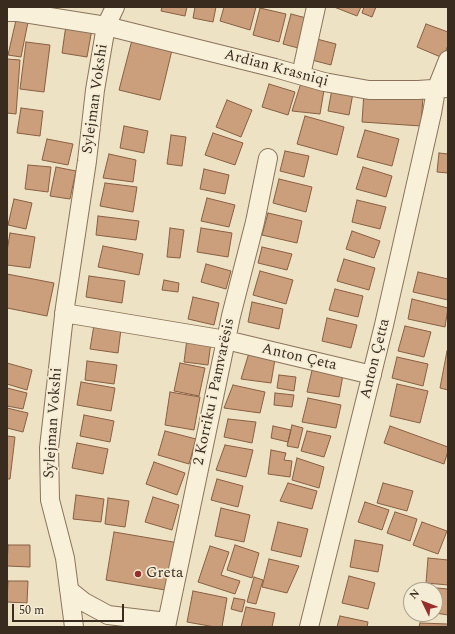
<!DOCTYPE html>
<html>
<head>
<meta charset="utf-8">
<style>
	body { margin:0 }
	#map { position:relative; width:455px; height:634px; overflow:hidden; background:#eee2c5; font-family:Spectral,serif }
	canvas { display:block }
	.frame { position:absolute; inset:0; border:8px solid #392c1f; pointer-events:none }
	.north { position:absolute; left:403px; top:582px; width:40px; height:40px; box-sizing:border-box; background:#f5ecd5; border:1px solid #aa9f8c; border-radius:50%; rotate:313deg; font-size:11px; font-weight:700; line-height:16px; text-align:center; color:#392c1f }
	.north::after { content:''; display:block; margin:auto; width:14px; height:18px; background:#972d2c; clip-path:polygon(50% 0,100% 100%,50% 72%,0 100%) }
	.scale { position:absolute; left:12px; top:604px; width:112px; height:18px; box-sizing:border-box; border:2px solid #392c1f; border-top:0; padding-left:5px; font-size:12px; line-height:14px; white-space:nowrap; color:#392c1f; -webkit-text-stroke:3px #f5ecd5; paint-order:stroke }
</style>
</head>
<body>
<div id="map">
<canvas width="455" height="634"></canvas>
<div class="frame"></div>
<div class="north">N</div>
<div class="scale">50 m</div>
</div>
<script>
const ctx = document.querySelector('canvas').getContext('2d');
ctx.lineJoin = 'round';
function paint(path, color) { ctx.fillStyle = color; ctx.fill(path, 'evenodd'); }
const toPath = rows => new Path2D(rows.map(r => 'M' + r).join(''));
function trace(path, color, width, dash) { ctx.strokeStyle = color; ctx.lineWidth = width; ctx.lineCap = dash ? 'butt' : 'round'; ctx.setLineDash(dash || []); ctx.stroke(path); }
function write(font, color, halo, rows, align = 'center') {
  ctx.font = font + ' Spectral,serif'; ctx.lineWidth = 3.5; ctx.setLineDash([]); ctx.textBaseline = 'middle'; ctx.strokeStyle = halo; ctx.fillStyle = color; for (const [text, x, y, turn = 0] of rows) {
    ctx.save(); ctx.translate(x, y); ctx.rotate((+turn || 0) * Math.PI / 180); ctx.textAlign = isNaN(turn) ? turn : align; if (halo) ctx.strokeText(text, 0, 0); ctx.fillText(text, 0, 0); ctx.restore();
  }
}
const building = toPath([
	[162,7,187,7,185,16,161,11,162,7],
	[195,7,216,7,213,22,193,18,195,7],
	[224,7,256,7,250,30,220,21,224,7],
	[334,7,361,7,357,16,334,7],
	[364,7,376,7,372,17,362,13,364,7],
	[260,8,286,14,279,42,253,35,260,8],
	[291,14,310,19,302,49,283,44,291,14],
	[16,20,28,22,21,57,8,55,16,20],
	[426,24,448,32,448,45,443,58,417,47,426,24],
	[66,25,92,29,87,57,62,53,66,25],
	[313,38,336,44,331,65,308,59,313,38],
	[132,40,172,50,160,100,119,90,132,40],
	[26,42,50,45,44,92,20,89,26,42],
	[7,59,20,60,16,114,7,113,7,59],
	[301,83,324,90,320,114,292,111,301,83],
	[269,84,295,92,288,115,262,107,269,84],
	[332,89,353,93,349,115,328,111,332,89],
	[364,92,423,96,421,126,362,122,364,92],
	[227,100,252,110,241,137,216,127,227,100],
	[21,108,43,111,40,136,17,133,21,108],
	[305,116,344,127,337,155,297,144,305,116],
	[124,126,148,131,144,153,120,148,124,126],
	[365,130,399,139,392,166,357,157,365,130],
	[213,133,243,143,235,165,205,155,213,133],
	[171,135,186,137,182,166,167,164,171,135],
	[47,139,73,144,68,165,42,160,47,139],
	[285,151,309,156,304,177,280,171,285,151],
	[439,153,448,154,448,173,437,172,439,153],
	[109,154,136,160,133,182,103,178,109,154],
	[28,165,51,167,48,192,25,189,28,165],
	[56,167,76,171,70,199,50,196,56,167],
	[363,167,392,176,386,197,356,189,363,167],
	[204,169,229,175,225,194,200,189,204,169],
	[279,179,312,187,306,212,273,203,279,179],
	[105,183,137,187,133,212,100,206,105,183],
	[207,198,235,205,229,227,201,221,207,198],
	[14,199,32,203,26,229,8,225,14,199],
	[357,200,386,207,380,229,352,222,357,200],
	[268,213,302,221,297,243,262,235,268,213],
	[98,216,139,221,136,240,96,235,98,216],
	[170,228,184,230,180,258,167,257,170,228],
	[201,228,232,233,228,257,197,252,201,228],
	[352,231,380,241,374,258,346,249,352,231],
	[10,233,35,237,30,268,7,265,7,251,10,233],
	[103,246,143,254,139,275,98,267,103,246],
	[262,247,292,254,287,270,258,263,262,247],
	[344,259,375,268,369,290,337,281,344,259],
	[206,264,231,271,226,289,201,282,206,264],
	[260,271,293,280,286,304,253,295,260,271],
	[418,272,448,279,448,300,413,292,418,272],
	[7,274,54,283,47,316,7,308,7,274],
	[89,276,125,281,122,303,86,297,89,276],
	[164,280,179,283,178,292,162,290,164,280],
	[335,289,363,296,358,317,329,310,335,289],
	[193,297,219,303,214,325,188,319,193,297],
	[412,299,448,308,445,327,408,319,412,299],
	[252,302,283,309,279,329,248,322,252,302],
	[327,318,357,325,351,348,322,341,327,318],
	[94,325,121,329,118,353,90,349,94,325],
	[405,326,431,332,424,357,398,351,405,326],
	[187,339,211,342,208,365,184,362,187,339],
	[447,351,448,351,448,390,440,388,447,351],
	[249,353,275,359,271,383,241,379,249,353],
	[397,357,428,364,423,386,392,378,397,357],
	[87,361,117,365,114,384,85,380,87,361],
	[7,363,32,370,27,390,7,384,7,363],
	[180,363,205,368,199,396,174,391,180,363],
	[313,366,343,375,339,397,307,392,313,366],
	[279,375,296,377,294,391,277,388,279,375],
	[81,382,115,388,111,411,77,405,81,382],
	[397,384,428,391,420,423,390,416,397,384],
	[233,385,265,392,260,413,224,408,233,385],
	[7,388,27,393,23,409,7,406,7,388],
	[170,392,200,397,194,430,165,425,170,392],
	[275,393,294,395,292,407,274,405,275,393],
	[308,398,341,405,336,428,302,422,308,398],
	[7,408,28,413,23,432,7,428,7,408],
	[84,415,114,421,110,442,80,436,84,415],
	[228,419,256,422,252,443,224,437,228,419],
	[292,425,303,428,298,448,287,446,292,425],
	[273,426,291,430,288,442,271,438,273,426],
	[390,426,448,447,448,451,444,464,384,443,390,426],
	[165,431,196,439,189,464,158,455,165,431],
	[307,431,331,436,324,457,301,451,307,431],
	[7,436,15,437,10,479,7,479,7,436],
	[77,443,108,449,103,474,72,468,77,443],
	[225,445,253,450,246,477,216,470,225,445],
	[271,450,286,453,284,460,292,461,290,477,268,474,271,450],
	[297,458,324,467,319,488,292,480,297,458],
	[154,462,185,473,177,495,146,484,154,462],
	[217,479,243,486,238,507,211,500,217,479],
	[288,483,317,491,312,509,280,501,288,483],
	[383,483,413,491,407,511,377,503,383,483],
	[76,495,104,499,101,522,73,519,76,495],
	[153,497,179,505,172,530,145,522,153,497],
	[108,498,129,501,125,527,105,524,108,498],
	[365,502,389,510,382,530,358,522,365,502],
	[221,508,250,515,244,542,215,536,221,508],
	[395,512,417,519,410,541,387,533,395,512],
	[278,522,308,529,301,557,271,550,278,522],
	[422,522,447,531,438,554,413,545,422,522],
	[114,532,179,543,171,591,106,580,114,532],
	[355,540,383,545,378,572,350,567,355,540],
	[8,545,30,545,30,567,7,566,8,545],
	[235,545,259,553,252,578,227,570,235,545],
	[210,546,229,552,221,575,240,581,235,594,198,582,210,546],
	[428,558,448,560,448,585,426,583,428,558],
	[269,559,299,566,287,593,262,587,269,559],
	[349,576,375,583,368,609,342,603,349,576],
	[254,577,263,580,256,604,247,602,254,577],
	[8,581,28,581,27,603,7,602,8,581],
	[426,587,448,589,448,615,435,613,435,590,426,590,426,587],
	[193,591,227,598,222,627,215,627,187,622,193,591],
	[234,598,245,600,242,612,231,609,234,598],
	[246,607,275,613,272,627,241,627,246,607],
	[340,616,368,622,367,627,337,627,340,616],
	[420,623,448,624,448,627,419,627,420,623]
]);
paint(building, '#cb9e7c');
trace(building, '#885f41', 1);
const minor = toPath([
	[7,12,18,12,106,26,275,68,324,82,369,90,418,90,447,88],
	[301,75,316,7],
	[64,313,226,340,372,375],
	[69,590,84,602,108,615,167,622],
	[74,627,65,558,50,500,49,448,65,307,87,161,95,90,106,26,115,7],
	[166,627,231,316,255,222,268,158],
	[309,627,384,325,432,113,436,90,448,60]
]);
trace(minor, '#89745b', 20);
trace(minor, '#f8f0d9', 18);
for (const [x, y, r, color] of [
	[138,574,4,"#972d2c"]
]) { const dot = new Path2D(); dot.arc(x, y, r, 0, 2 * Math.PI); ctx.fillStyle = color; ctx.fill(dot); trace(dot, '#f5ecd5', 1.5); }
write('15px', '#392c1f', '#f5ecd5', [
	["Ardian Krasniqi",276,69,15],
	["Sylejman Vokshi",96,99,-82],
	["Anton Çeta",299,358,13],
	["Anton Çetta",376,359,-76],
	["2 Korriku i Pamvarësis",215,392,-78],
	["Sylejman Vokshi",54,423,-86]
]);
write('15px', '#392c1f', '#f5ecd5', [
	["Greta",146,574]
], 'left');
</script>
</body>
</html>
